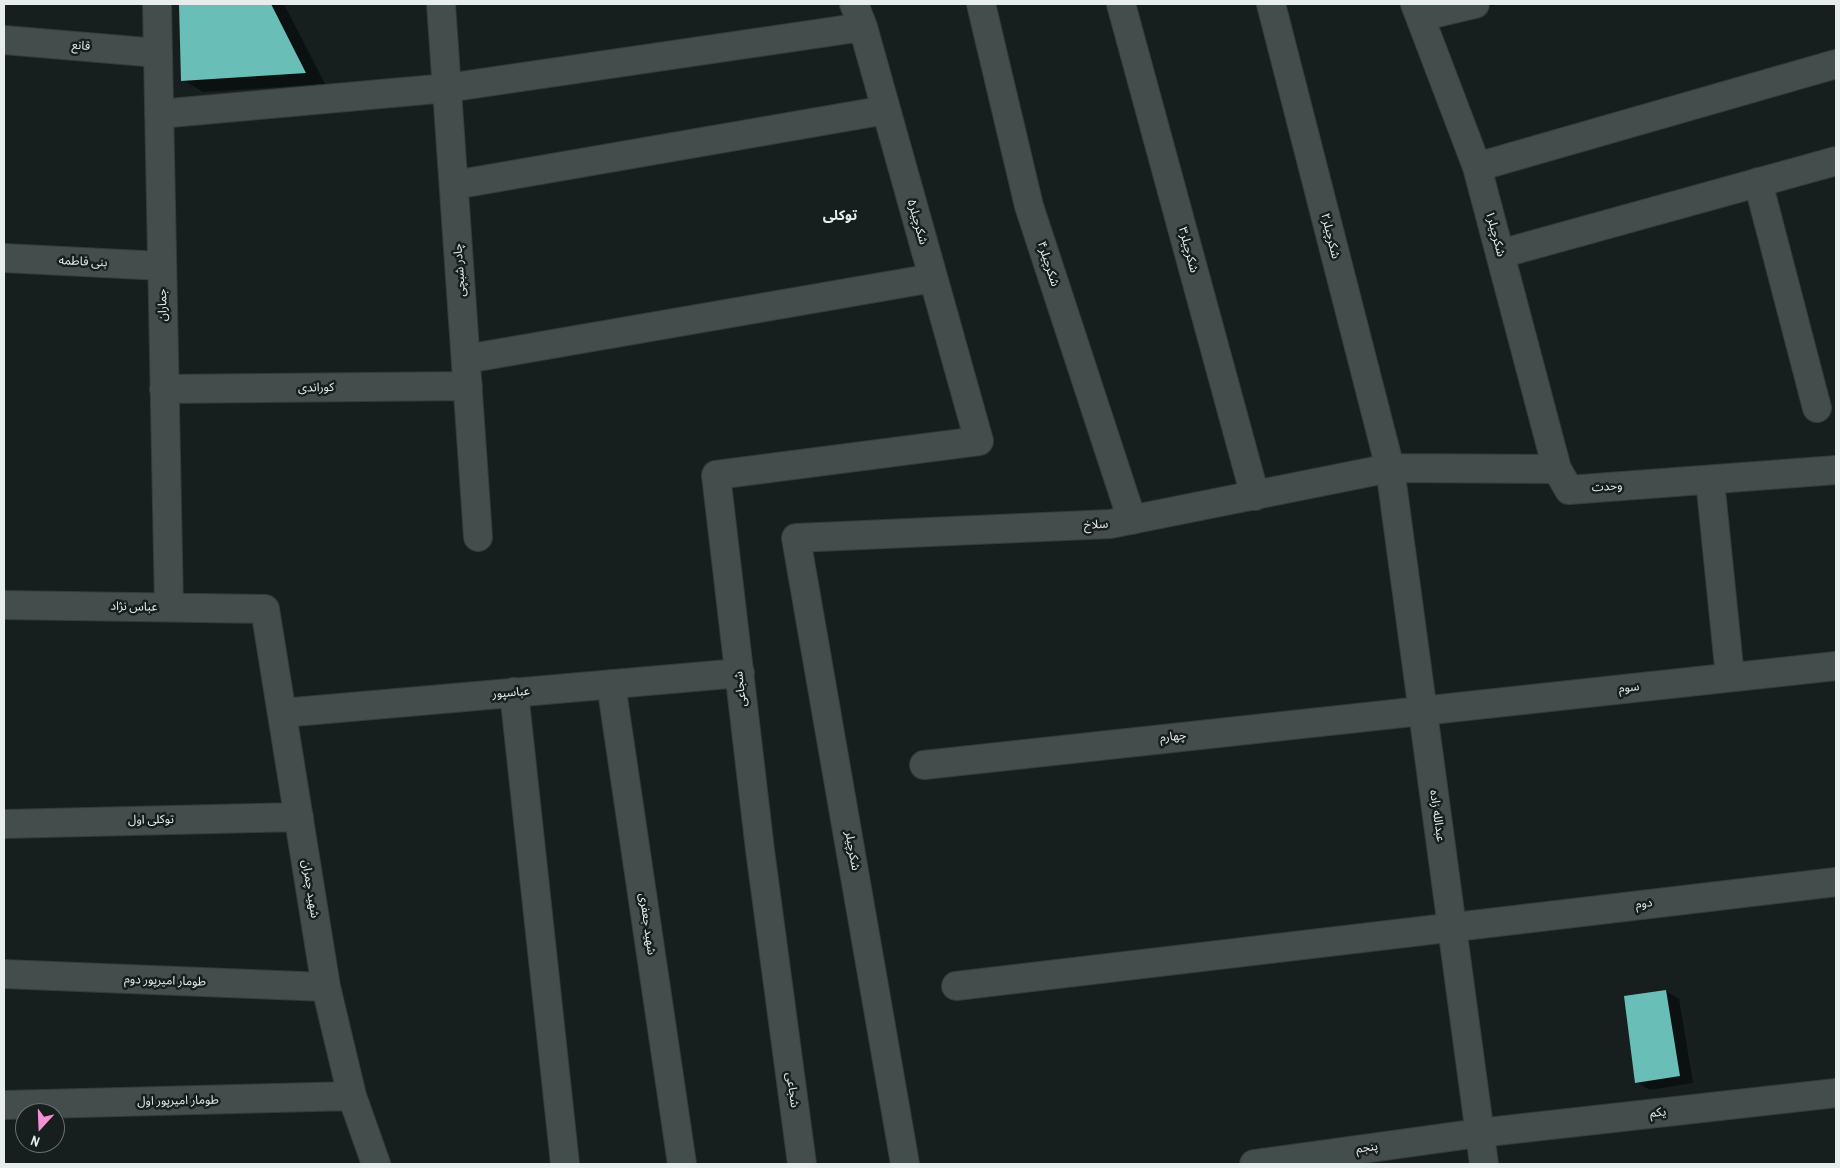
<!DOCTYPE html>
<html>
<head>
<meta charset="utf-8">
<style>
	body { margin:0 }
	#map { position:relative; width:1840px; height:1168px; overflow:hidden; background:#161f1e; font-family:"Archivo Narrow",sans-serif }
	canvas { display:block }
	.frame { position:absolute; inset:0; border:5px solid #e7edec; pointer-events:none }
	.north { position:absolute; left:15px; top:1103px; width:50px; height:50px; box-sizing:border-box; background:#161f1e; border:1px solid #6a7170; border-radius:50%; rotate:200deg; font-size:14px; font-weight:700; line-height:20px; text-align:center; color:#e7edec }
	.north::after { content:''; display:block; margin:auto; width:18px; height:22px; background:#f491d3; clip-path:polygon(50% 0,100% 100%,50% 72%,0 100%) }
</style>
</head>
<body>
<div id="map">
<canvas width="1840" height="1168"></canvas>
<div class="frame"></div>
<div class="north">N</div>
</div>
<script>
const ctx = document.querySelector('canvas').getContext('2d');
ctx.lineJoin = 'round';
function paint(path, color) { ctx.fillStyle = color; ctx.fill(path, 'evenodd'); }
const toPath = rows => new Path2D(rows.map(r => 'M' + r).join(''));
function trace(path, color, width, dash) { ctx.strokeStyle = color; ctx.lineWidth = width; ctx.lineCap = dash ? 'butt' : 'round'; ctx.setLineDash(dash || []); ctx.stroke(path); }
function write(font, color, halo, rows, align = 'center') {
  ctx.font = font + ' "Archivo Narrow","Noto Sans Arabic",sans-serif'; ctx.lineWidth = 5; ctx.setLineDash([]); ctx.textBaseline = 'middle'; ctx.strokeStyle = halo; ctx.fillStyle = color; for (const [text, x, y, turn = 0] of rows) {
    ctx.save(); ctx.translate(x, y); ctx.rotate((+turn || 0) * Math.PI / 180); ctx.textAlign = isNaN(turn) ? turn : align; if (halo) ctx.strokeText(text, 0, 0); ctx.fillText(text, 0, 0); ctx.restore();
  }
}
paint(toPath([
	[180,4,284,4,325,84,203,92,183,80],
	[1473,4,1500,4,1481,9],
	[1666,991,1679,999,1693,1083,1650,1090,1636,1082],
	[663,1163,665,1164,637,1164]
]), '#0007');
paint(toPath([
	[179,4,271,4,306,73,181,81],
	[1666,990,1680,1076,1635,1083,1624,996]
]), '#69beb8');
const minor = toPath([
	[157,4,169,607],
	[441,4,478,537],
	[981,4,1029,206,1132,520],
	[1121,4,1255,496],
	[1271,4,1390,468,1484,1164],
	[1415,4,1477,167,1557,469],
	[1420,17,1475,4],
	[4,40,158,53],
	[159,114,447,88,863,27],
	[1477,167,1836,64],
	[1758,182,1817,408],
	[454,185,886,110],
	[1500,254,1836,161],
	[4,258,162,266],
	[466,359,933,278],
	[164,389,468,386],
	[1710,480,1730,677],
	[4,605,265,609,326,987,352,1096,376,1164],
	[611,684,682,1164],
	[514,692,565,1164],
	[282,713,740,673],
	[924,765,1836,666],
	[4,824,299,817],
	[4,974,326,987],
	[956,986,1836,882],
	[4,1105,352,1096],
	[802,1164,760,850,716,475,979,441,863,27,854,4],
	[905,1164,796,538,1110,524,1390,468,1557,469,1569,490,1836,470],
	[1254,1164,1479,1133,1836,1093]
]);
trace(minor, '#353a3a', 30);
trace(minor, '#434d4c', 28);
write('12px', '#e7edec', '#161f1e', [
	["قانع",81,46,5],
	["شکرچیلر۵",917,222,74],
	["شکرچیلر۱",1495,234,75],
	["شکرچیلر۲",1330,236,76],
	["شکرچیلر۳",1188,250,75],
	["بنی فاطمه",83,262,3],
	["شکرچیلر۴",1048,264,72],
	["چادر شبچی",460,270,-94],
	["جماران",163,305,-91],
	["کوراندی",316,388,-1],
	["وحدت",1607,487,-4],
	["سلاخ",1096,525,-3],
	["عباس نژاد",134,607,1],
	["سوم",1629,688,-6],
	["شجاعی",741,689,-97],
	["عباسپور",511,693,-5],
	["چهارم",1173,737,-6],
	["عبدالله زاده",1437,816,82],
	["توکلی اول",151,820,-1],
	["شکرچیلر",852,851,80],
	["شهید چمران",310,889,81],
	["دوم",1644,904,-7],
	["شهید جعفری",647,924,82],
	["طومار امیرپور دوم",165,981,2],
	["شجاعی",792,1090,82],
	["طومار امیرپور اول",178,1101,-1],
	["یکم",1658,1113,-6],
	["پنجم",1367,1148,-8]
]);
write('bold 14px', '#e7edec', '#161f1e', [
	["توکلی",840,216]
]);
</script>
</body>
</html>
